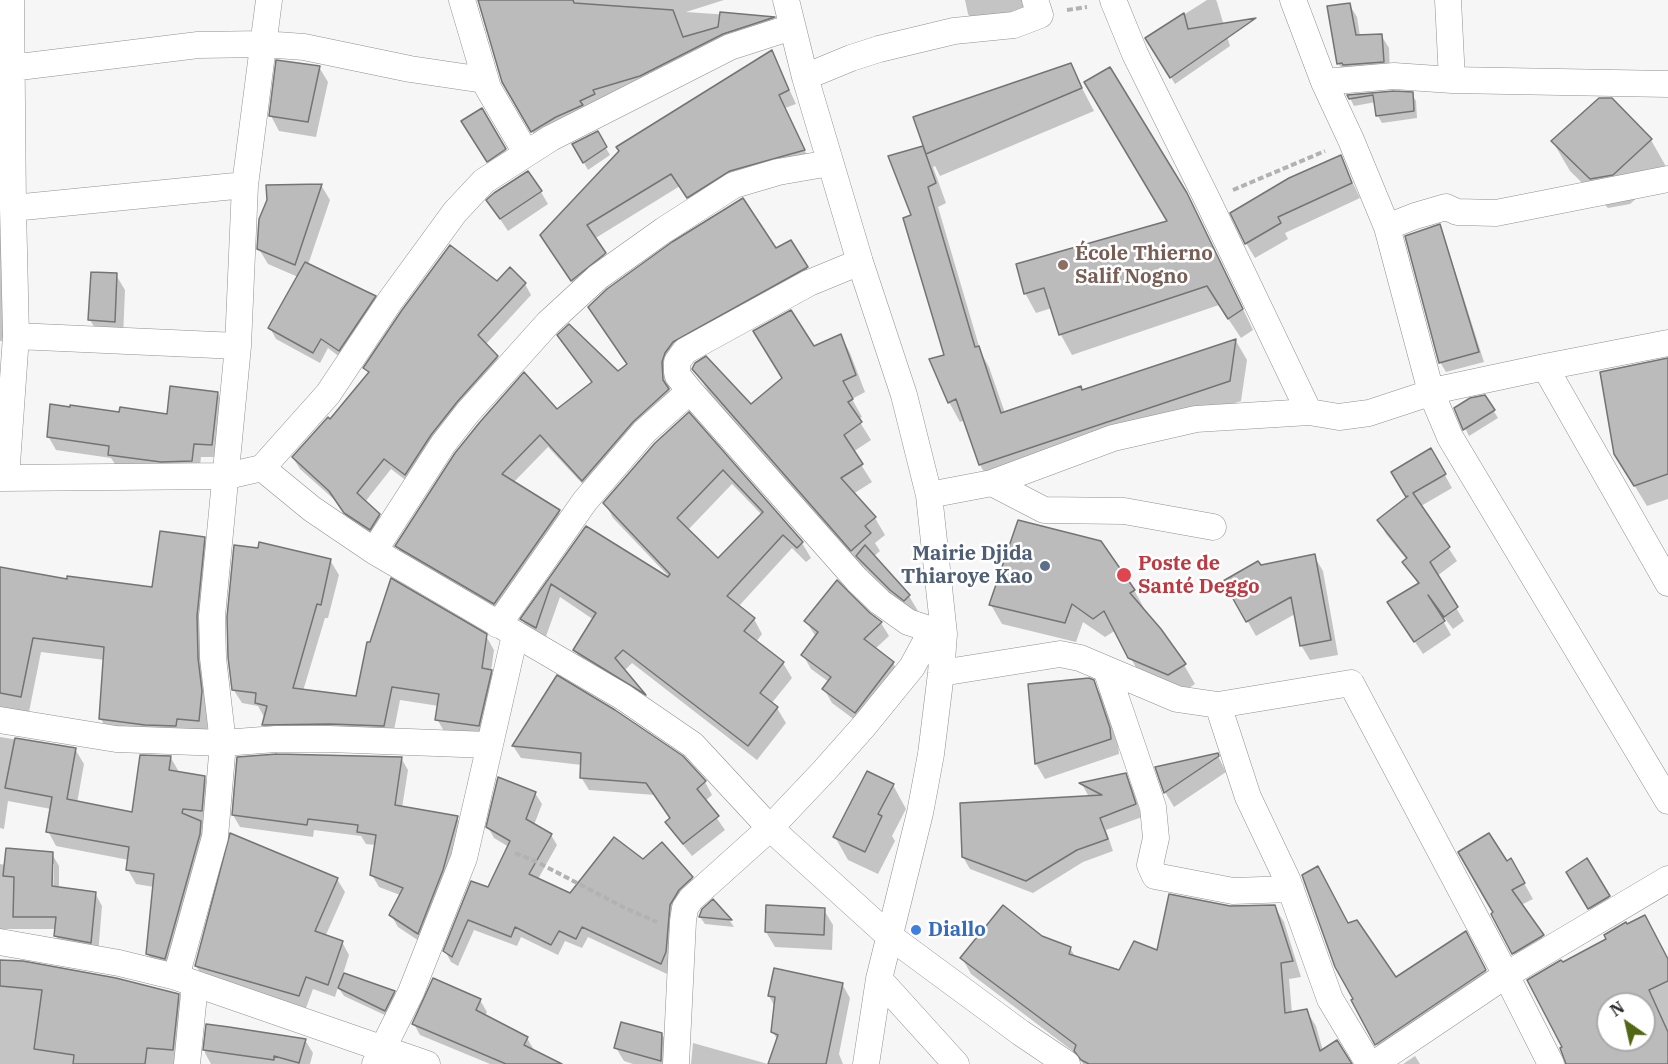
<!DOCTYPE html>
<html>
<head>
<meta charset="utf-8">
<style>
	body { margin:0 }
	#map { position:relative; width:1668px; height:1064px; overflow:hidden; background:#f6f6f7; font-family:"IBM Plex Serif",serif }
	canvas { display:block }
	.north { position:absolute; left:1596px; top:992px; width:60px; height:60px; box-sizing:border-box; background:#fff; border:2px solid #aaa; border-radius:50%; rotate:326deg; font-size:16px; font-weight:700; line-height:24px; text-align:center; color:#2b2b2b }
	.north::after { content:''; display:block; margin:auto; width:21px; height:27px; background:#526714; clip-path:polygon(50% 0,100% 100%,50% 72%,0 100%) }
</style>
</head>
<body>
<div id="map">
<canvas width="1668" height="1064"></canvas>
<div class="north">N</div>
</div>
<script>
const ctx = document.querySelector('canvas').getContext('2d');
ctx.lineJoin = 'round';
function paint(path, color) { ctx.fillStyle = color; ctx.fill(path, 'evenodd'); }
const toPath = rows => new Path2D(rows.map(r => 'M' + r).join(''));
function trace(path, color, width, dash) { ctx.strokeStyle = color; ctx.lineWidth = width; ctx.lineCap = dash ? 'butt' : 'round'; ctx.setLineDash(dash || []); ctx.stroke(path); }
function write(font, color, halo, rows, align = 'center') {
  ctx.font = font + ' "IBM Plex Serif",serif'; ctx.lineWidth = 5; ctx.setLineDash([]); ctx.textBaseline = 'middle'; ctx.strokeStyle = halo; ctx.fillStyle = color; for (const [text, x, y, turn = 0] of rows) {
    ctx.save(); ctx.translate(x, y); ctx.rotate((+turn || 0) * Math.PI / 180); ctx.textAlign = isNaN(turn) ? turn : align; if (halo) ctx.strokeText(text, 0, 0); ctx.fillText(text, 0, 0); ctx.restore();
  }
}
paint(toPath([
	[477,0,724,0,686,12,774,18,781,31,540,145,503,81,480,2],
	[965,0,1027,0,1029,9,976,28,968,14],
	[1207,0,1216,0,1217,2,1230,46,1175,84,1147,38],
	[1349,4,1357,17,1360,36,1381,35,1389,48,1390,74,1346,76,1338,63],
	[772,52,796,104,785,108,811,164,696,210,680,186,594,239,612,267,580,294,549,249,621,152],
	[1070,65,1094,111,940,176,935,166,933,167,946,203,938,207,981,353,989,367,1005,413,1083,391,1236,341,1247,360,1241,401,991,484,980,465,965,420,960,422,949,402,946,356,913,216,922,148,926,154,927,153],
	[319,67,328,82,316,137,279,131,271,116],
	[1394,93,1412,94,1416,101,1417,118,1382,123,1378,116,1376,102,1354,106,1349,96],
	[1611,99,1651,140,1668,170,1630,204,1608,208,1570,171,1553,142],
	[482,110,514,165,496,176,472,137],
	[597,133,610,155,588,170,574,145],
	[1340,156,1360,198,1285,233,1288,239,1255,258,1246,243],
	[321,185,330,200,308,265,375,297,381,308,345,361,328,348,320,363,276,339,270,328,298,277,268,264,259,249],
	[541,192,548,204,508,231,488,201],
	[1186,194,1198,215,1253,330,1241,338,1219,305,1072,355,1061,335,1052,308,1036,313,1025,293,1169,222],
	[1439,226,1444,236,1484,362,1446,372,1440,362],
	[0,237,6,247,8,341,0,341],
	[791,242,814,281,669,376,670,394,591,493,548,447,513,483,559,512,566,525,502,616,404,559,397,546,557,411,618,373,776,250],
	[116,275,125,290,123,337,99,335,90,320],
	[497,283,525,284,531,295,485,345,497,357,503,369,412,485,391,469,365,502,379,515,386,526,376,540,352,524,337,502,300,469,293,458,330,421,369,374,365,368],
	[841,336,850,353,865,392,852,399,862,417,858,419,871,440,853,452,872,482,853,494,875,518,885,535,875,543,880,551,873,557,909,596,918,611,913,615,900,606,863,566,862,567,713,399,694,369,751,406,783,379,814,347],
	[1668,360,1668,499,1647,506,1628,475],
	[218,394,225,407,219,457,201,457,199,474,117,467,111,458,56,450,48,436,120,414,168,416],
	[1485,397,1498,418,1469,436,1456,409],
	[689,414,802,543,811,558,806,562,792,548,738,607,754,619,762,634,756,642,783,663,792,678,771,704,777,708,786,723,757,760,632,663,624,671,645,695,651,706,583,665,575,650,594,620,560,597,544,642,530,634,522,619,586,528,672,580,613,518,605,503],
	[732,484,762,515,718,560,687,531],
	[1431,450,1452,488,1421,506,1457,561,1437,576,1464,621,1453,629,1443,616,1441,617,1451,635,1423,654,1397,615,1419,585,1404,562,1407,560,1386,534,1379,521,1408,498,1393,472],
	[204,538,212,553,209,707,207,735,109,734,101,719,105,660,41,652,27,722,0,723,0,625,68,580,154,589],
	[1314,556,1323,571,1338,655,1310,660,1301,645,1295,614,1256,636,1225,581,1260,567],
	[330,560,339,575,328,618,325,618,303,691,357,697,486,636,494,650,491,671,499,685,486,739,445,733,437,719,439,706,400,700,392,740,272,739,264,725,264,717,258,706,242,703,233,689],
	[1134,590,1145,610,1143,611,1184,665,1195,684,1180,694,1141,677,1116,630,1105,637,1083,622,1076,642,1002,624,991,605],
	[869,614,881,623,889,636,875,649,893,663,901,677,863,726,832,703,824,689,829,682,811,669,803,655,816,637,806,621],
	[1093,681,1102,697,1118,745,1119,754,1045,779,1036,764,1029,686],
	[0,737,75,749,84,764,77,803,133,814,171,758,179,772,204,777,213,792,210,825,202,824,209,837,173,973,156,969,148,954,154,887,136,884,128,870,129,860,56,846,48,831,51,809,8,801,4,829,0,828],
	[513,746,682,758,705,782,712,795,705,801,725,830,692,856,675,835,667,822,671,819,655,795,589,790,581,777,582,765,521,758],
	[1217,754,1226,772,1174,807,1165,792],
	[401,758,408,770,402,808,457,818,464,830,425,945,398,927,391,915,400,895,379,887,372,875,376,845,366,844,361,836,314,830,313,837,240,827,233,815],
	[1125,775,1132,787,1142,817,1106,830,1113,851,1083,862,1033,893,970,869,963,857,1089,797,1082,784],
	[893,785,906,809,892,836,895,841,878,874,848,860,835,837],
	[535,793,542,804,534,825,551,835,557,845,538,879,570,895,643,861,692,878,698,889,667,974,588,937,582,948,565,941,558,955,521,937,517,946,474,930,458,966,451,962,445,951,489,889,509,847,494,838,488,827],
	[52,854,59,866,59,889,95,893,102,906,98,955,63,949,56,936,56,929,0,929,0,864,6,865],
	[51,864,54,864,53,894,51,894],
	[1511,860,1533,899,1521,905,1551,951,1522,968,1493,915,1495,913,1506,863],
	[1587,860,1617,912,1598,923,1568,872],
	[337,879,345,892,325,937,342,942,349,955,343,974,394,992,398,999,389,1017,344,996,338,987,335,997,313,989,306,1008,204,978,196,966],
	[713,902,730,921,734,927,705,924,700,917],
	[1274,906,1284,922,1301,977,1289,979,1292,1013,1306,1010,1316,1026,1323,1051,1350,1064,1083,1064,1078,1055,971,974,962,958,1041,937,1070,948,1076,958,1120,972,1158,952,1230,907],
	[824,910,833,925,832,950,775,947,766,932],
	[1348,924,1395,979,1473,946,1493,984,1384,1058,1353,1001,1356,1000],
	[0,961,178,995,186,1008,176,1064,0,1064],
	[1668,961,1668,1064,1567,1064,1564,1047,1562,964],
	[1608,1004,1644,1004,1644,1040,1608,1040],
	[842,984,850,998,839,1054,843,1064,770,1064,778,1041,773,1032,775,1007,769,996],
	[480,1000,487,1012,485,1016,527,1038,534,1050,526,1064,513,1064,508,1061,506,1064,490,1064,420,1035,414,1024],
	[207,1026,305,1040,313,1053,310,1064,211,1064,205,1053],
	[662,1034,670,1048,670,1064,633,1064,624,1061,616,1048],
	[693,1043,768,1064,691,1064],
	[1415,1056,1420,1064,1403,1064]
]), '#0003');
const building = toPath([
	[478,0,573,0,574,3,673,10,683,37,718,27,720,12,775,17,723,34,640,76,593,90,595,94,580,101,583,105,556,117,531,132,502,82,478,0],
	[1350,3,1356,35,1382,34,1384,62,1343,65,1342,63,1337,64,1327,6,1350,3],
	[1184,13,1188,29,1256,18,1170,78,1145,38,1184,13],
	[772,50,789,90,779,95,805,150,730,171,687,198,671,174,587,225,606,253,571,281,540,235,619,151,616,147,772,50],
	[276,60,320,66,308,122,269,116,276,60],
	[1071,63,1082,88,926,154,913,117,1071,63],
	[1110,67,1187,193,1243,309,1228,319,1207,286,1059,335,1044,288,1024,294,1016,264,1167,221,1084,82,1110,67],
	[1394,91,1413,92,1414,111,1376,116,1373,95,1349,99,1347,95,1394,91],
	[1599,98,1612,98,1652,139,1613,175,1590,179,1551,141,1599,98],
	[482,108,506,149,487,162,461,121,482,108],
	[598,131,607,147,583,163,572,144,598,131],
	[923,146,936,183,928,187,975,347,979,346,1001,413,1081,386,1082,390,1236,339,1230,381,979,465,956,399,948,403,929,359,944,355,903,218,911,215,888,156,923,146],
	[1341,155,1352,183,1278,217,1281,223,1245,244,1230,213,1289,178,1341,155],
	[528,171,542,191,500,219,486,200,494,193,528,171],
	[322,184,295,265,257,249,259,219,267,200,266,185,322,184],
	[743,198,776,248,791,240,808,267,673,342,665,353,662,362,663,380,669,389,633,422,582,481,540,435,502,474,560,510,494,604,395,546,455,453,480,422,524,372,557,409,592,382,557,335,569,324,618,371,627,364,588,307,607,289,672,242,743,198],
	[1440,224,1479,352,1439,363,1405,236,1440,224],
	[450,245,497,281,510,267,526,283,478,335,498,356,457,402,431,435,405,475,384,459,357,493,380,514,370,530,344,513,329,491,292,457,328,417,330,419,369,372,363,368,402,310,450,245],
	[305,262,376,296,339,351,321,339,313,353,268,328,305,262],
	[91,272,117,273,115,322,88,320,91,272],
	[791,310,814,346,841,334,856,375,843,381,853,399,848,402,862,422,844,435,863,464,841,478,876,517,865,526,871,533,851,551,692,369,695,363,706,356,751,404,782,378,753,331,791,310],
	[1668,358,1668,474,1634,486,1614,454,1600,372,1668,358],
	[170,386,218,392,212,445,194,444,192,461,161,462,108,455,109,446,47,437,50,404,70,407,70,405,119,412,120,407,167,414,170,386],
	[1485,395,1495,410,1463,430,1454,408,1470,398,1485,395],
	[689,412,803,542,797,548,783,535,727,596,755,618,744,631,784,662,760,693,778,707,748,746,623,650,615,658,646,695,573,650,596,613,551,584,536,628,520,619,586,526,668,577,670,574,603,503,655,443,689,412],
	[723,470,763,512,718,558,677,518,723,470],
	[1431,448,1446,474,1413,493,1450,547,1430,562,1458,607,1444,617,1428,595,1445,621,1414,642,1387,602,1419,583,1402,562,1407,558,1377,520,1408,496,1406,497,1391,472,1431,448],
	[1018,520,1101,541,1135,590,1130,593,1161,629,1186,664,1168,675,1128,658,1104,611,1093,619,1072,604,1065,623,989,605,1018,520],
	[160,531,205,537,197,616,198,658,202,691,199,721,177,719,176,726,145,725,99,719,104,647,33,638,21,697,0,693,0,567,67,579,67,576,152,587,160,531],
	[259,542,331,559,321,605,317,604,293,688,356,696,367,642,370,642,391,578,487,634,482,668,492,670,479,726,435,720,439,694,392,687,384,726,330,724,262,725,267,706,255,703,256,693,232,690,228,657,227,617,234,545,258,548,259,542],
	[865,545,910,595,904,601,890,590,856,556,865,545],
	[1315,554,1331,640,1300,646,1291,597,1246,622,1223,581,1258,561,1261,565,1315,554],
	[837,580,870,613,882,622,864,639,894,662,855,713,822,689,831,677,801,655,818,632,804,621,837,580],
	[557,675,615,710,683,756,706,781,697,789,719,816,683,844,665,822,670,818,646,783,580,778,581,753,512,746,557,675],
	[1089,678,1094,680,1110,728,1111,739,1035,764,1028,684,1089,678],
	[15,738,76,748,67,799,132,812,140,755,171,756,169,770,205,776,202,811,183,809,182,813,201,821,200,834,165,959,146,954,154,874,126,870,129,847,46,832,52,797,5,788,15,738],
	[1218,753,1219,756,1164,793,1155,767,1218,753],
	[277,754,402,757,395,805,458,816,443,870,418,934,389,915,403,888,370,875,376,835,357,832,358,825,308,819,307,825,232,815,237,757,277,754],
	[867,771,894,784,878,814,882,816,865,852,833,837,867,771],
	[1126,773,1136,804,1100,818,1108,839,1077,850,1026,881,962,857,960,803,1102,795,1079,783,1126,773],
	[498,777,536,792,526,819,552,834,529,874,570,893,614,837,643,859,662,842,693,877,679,890,670,905,666,952,661,964,582,927,576,939,559,931,551,945,515,927,511,937,468,920,452,957,443,951,471,881,488,887,510,841,486,827,498,777],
	[230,833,338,878,315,931,343,941,328,985,306,977,299,996,195,966,230,833],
	[1489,833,1507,861,1511,858,1525,883,1512,890,1544,935,1512,954,1491,914,1493,912,1491,909,1458,852,1489,833],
	[6,848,53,852,52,886,96,892,91,943,54,936,56,917,13,917,14,877,3,876,6,848],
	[1587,858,1610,896,1588,909,1566,872,1587,858],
	[1318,866,1348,923,1357,920,1396,977,1466,931,1486,970,1375,1045,1351,1000,1353,999,1335,967,1302,875,1318,866],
	[1169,894,1230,906,1275,905,1293,961,1281,963,1285,1013,1307,1009,1320,1051,1337,1040,1352,1064,1089,1064,1081,1060,1074,1051,1076,1045,960,958,1003,905,1042,936,1071,947,1069,954,1119,970,1134,941,1157,950,1169,894],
	[713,899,732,920,699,917,702,909,713,899],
	[766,905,825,908,824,935,765,932,766,905],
	[1645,915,1668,959,1668,981,1649,990,1668,1032,1668,1064,1566,1064,1560,1048,1562,1047,1527,980,1561,960,1563,962,1606,939,1604,935,1626,922,1627,924,1645,915],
	[1608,1004,1644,1004,1644,1040,1608,1040,1608,1004],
	[0,960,23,961,116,978,179,994,173,1050,147,1048,145,1064,73,1064,74,1055,34,1049,42,990,0,986,0,960],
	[774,968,843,983,826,1064,768,1064,778,1035,771,1032,775,997,768,996,774,968],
	[344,973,395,991,385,1011,338,988,344,973],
	[433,978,481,999,476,1010,528,1037,524,1045,562,1064,506,1064,412,1024,433,978],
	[621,1022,662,1033,661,1061,614,1048,621,1022],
	[206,1024,229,1027,306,1039,299,1063,274,1056,274,1060,203,1050,206,1024]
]);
paint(building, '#bbbbbc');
trace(building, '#747475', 1.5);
const minor = toPath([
	[462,0,488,88,526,153],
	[786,0,805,77,860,262,904,395,929,495,944,634,941,673,931,754,920,813,879,979,866,1064],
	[1113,0,1135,54,1208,201,1309,412],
	[1293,0,1324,82,1351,140,1387,227,1431,392,1450,437,1668,801],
	[1448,0,1452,80],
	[11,68,198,45,263,44,304,47,410,69,484,80],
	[805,77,851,58,879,49,954,31,1014,25,1040,15,1035,0],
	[1324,82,1394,76,1452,80,1668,84],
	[13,208,245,185],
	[1387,227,1415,216,1446,207,1457,212,1496,213,1668,179],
	[860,262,809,283,685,351,677,362,677,372,678,376,690,391,857,580,880,602,908,622,944,634],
	[16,336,238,346],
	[1545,367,1668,583],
	[262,468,328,394,390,301,455,212,484,181,551,138,730,47,792,27],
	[0,478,227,476,262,468,312,509,374,551,623,697,693,745,770,828,888,935,1021,1033,1067,1064],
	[6,478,16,336,13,208,11,0],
	[992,483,1044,510,1124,511,1213,527],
	[929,495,992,483,1113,438,1196,419,1309,412,1339,417,1369,413,1442,389,1545,367,1668,343],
	[374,551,443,444,468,412,548,323,598,277,664,230,734,185,778,172,830,163],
	[498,625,585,501,644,432,690,391],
	[1106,669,1153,807,1156,838,1150,865,1155,876,1233,891,1291,889],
	[941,673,1060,654,1080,658,1177,699,1218,705,1351,683,1506,975,1551,1064],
	[1218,705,1248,797,1287,879,1330,999,1369,1064],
	[0,720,116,739,223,743,276,739,329,739,489,745],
	[0,942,119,963,176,977,427,1064],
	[176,977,215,837,223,743,213,658,212,616,238,346,245,185,269,0],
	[879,979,956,1064],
	[187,1064,195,984],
	[375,1064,411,992,464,858,515,635],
	[676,1064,683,921,685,908,691,899,770,828,824,771,864,726,912,667,932,630],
	[1374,1064,1506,975,1668,879]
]);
trace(minor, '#909091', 27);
trace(toPath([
	[1067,10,1087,7],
	[1233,190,1325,151],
	[515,853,535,861,627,909,657,922]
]), '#b2b2b2', 4, [6, 3]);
trace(minor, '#fff', 26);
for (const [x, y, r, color] of [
	[1063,265,6,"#8d6e63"],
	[1045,566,6,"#5c6f8a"],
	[1124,575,8,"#e0444e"],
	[916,930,6,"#3f7fe0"]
]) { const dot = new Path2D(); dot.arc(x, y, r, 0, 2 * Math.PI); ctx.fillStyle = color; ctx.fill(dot); trace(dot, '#fff', 2); }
write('bold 20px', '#785e54', '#fff', [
	["École Thierno",1075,254],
	["Salif Nogno",1075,277]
], 'left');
write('bold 20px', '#4e5e75', '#fff', [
	["Mairie Djida",1033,554],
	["Thiaroye Kao",1033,577]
], 'right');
write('bold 20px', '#be3a42', '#fff', [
	["Poste de",1138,564],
	["Santé Deggo",1138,587]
], 'left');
write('bold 20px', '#366cbe', '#fff', [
	["Diallo",928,930]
], 'left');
</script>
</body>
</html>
